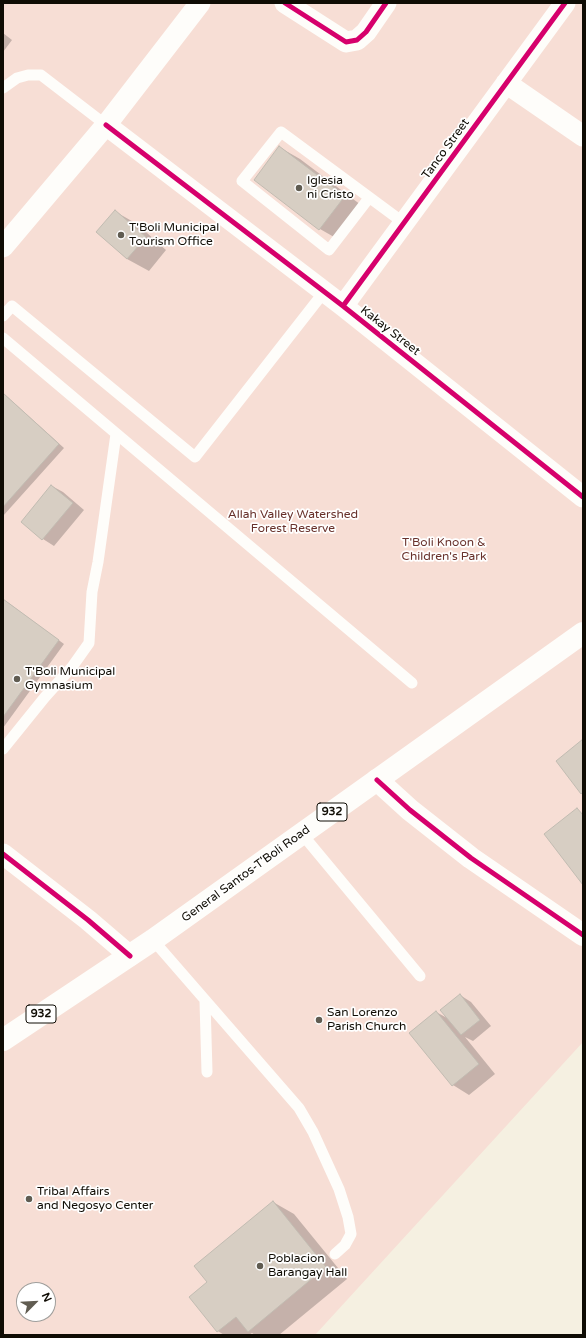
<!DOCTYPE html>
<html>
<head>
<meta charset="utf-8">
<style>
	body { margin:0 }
	#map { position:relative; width:586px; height:1338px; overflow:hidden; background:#f5f0e1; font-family:"Varela Round",sans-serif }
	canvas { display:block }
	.frame { position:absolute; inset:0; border:4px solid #0f0c04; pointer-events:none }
	.north { position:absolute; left:16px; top:1282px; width:40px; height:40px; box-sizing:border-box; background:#fff; border:1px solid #9f9e9b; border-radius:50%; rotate:66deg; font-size:11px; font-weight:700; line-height:16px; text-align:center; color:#0f0c04 }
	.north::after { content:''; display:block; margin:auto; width:14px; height:18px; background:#605c51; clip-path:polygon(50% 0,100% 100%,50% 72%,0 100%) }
</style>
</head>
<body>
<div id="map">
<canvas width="586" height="1338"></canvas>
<div class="frame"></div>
<div class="north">N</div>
</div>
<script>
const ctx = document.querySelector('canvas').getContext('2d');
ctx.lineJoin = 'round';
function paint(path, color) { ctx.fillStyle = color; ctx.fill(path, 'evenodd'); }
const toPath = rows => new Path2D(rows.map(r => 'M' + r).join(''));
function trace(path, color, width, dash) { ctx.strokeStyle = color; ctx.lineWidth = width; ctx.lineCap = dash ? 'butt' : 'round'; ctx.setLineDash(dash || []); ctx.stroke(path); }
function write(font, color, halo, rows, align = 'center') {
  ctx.font = font + ' "Varela Round",sans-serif'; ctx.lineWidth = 3.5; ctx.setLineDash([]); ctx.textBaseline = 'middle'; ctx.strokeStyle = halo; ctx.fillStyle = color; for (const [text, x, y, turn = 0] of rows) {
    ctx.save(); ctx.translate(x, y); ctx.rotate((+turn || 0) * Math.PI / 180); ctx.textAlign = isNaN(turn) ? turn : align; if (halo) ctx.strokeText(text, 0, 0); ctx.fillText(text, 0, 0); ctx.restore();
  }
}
paint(toPath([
	[3,3,583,3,583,1042,315,1335,3,1335],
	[24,1290,48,1290,48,1314,24,1314]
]), '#f7ded5');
paint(toPath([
	[3,33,12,40,3,52],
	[279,147,300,159,365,208,341,241,320,229],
	[116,212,137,224,166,250,149,271,127,259,98,232],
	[3,393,64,448,3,516],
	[52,486,63,492,84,510,54,546,43,539],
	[3,599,64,644,3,728],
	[460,995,471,1002,491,1026,473,1041,465,1037,495,1074,469,1095,453,1085,410,1033,436,1012,449,1019],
	[273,1202,294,1214,347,1279,279,1335,255,1335,252,1333,249,1335,224,1335,218,1331,208,1282]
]), '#0003');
const building = toPath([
	[279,146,345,196,319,230,254,180,279,146],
	[115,210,146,237,127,259,96,232,115,210],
	[3,393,59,444,3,507,3,393],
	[51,485,73,503,42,540,21,522,51,485],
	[3,599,59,640,3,717,3,599],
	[583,739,583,792,581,794,556,761,583,739],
	[577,808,583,815,583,885,544,834,577,808],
	[460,994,480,1020,461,1035,440,1010,460,994],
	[436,1011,479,1064,452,1086,409,1033,436,1011],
	[273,1201,326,1267,248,1332,236,1317,217,1332,189,1297,207,1282,194,1266,273,1201]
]);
paint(building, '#d7cec3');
trace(building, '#c2bcb2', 1);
trace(toPath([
	[3,88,17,78,28,75,41,75,106,125],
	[369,198,329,250,242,181,281,132,404,223],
	[3,316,12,306,195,457,324,292],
	[3,338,412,683],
	[3,749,45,697,72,667,89,643,92,592,98,562,116,434],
	[302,834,420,976],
	[153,940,299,1108,313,1132,339,1189,348,1217,351,1234,345,1245,335,1254],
	[205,1001,207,1072]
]), '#fefdfa', 11);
trace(toPath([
	[285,3,346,42,357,40,366,32,386,3],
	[506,83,583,136],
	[106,125,343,306,583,497],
	[3,247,106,125,200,3],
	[343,306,565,3],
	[3,854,88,920,130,956]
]), '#fefdfa', 21);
trace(toPath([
	[377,780,410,810,471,858,583,935]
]), '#fefdfa', 22);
trace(toPath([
	[3,1040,153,940,583,633]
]), '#fefdfa', 22);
trace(toPath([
	[285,3,346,42,357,40,366,32,386,3],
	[106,125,343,306,583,497],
	[343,306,565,3],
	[377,780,410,810,471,858,583,935],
	[3,854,88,920,130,956]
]), '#d6006c', 5);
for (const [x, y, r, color] of [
	[299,188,4,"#605c51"],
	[121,235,4,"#605c51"],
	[17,679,4,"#605c51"],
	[319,1020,4,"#605c51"],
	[29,1199,4,"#605c51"],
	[260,1266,4,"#605c51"]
]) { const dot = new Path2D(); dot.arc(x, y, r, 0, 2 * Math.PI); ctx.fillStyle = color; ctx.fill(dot); trace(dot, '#fff', 1.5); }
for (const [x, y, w] of [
	[332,812,30],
	[41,1014,30]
]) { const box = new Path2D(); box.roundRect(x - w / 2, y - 9, w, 18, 3); ctx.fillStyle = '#fff'; ctx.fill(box); trace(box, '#0f0c04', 1); }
write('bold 11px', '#0f0c04', null, [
	["932",332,812],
	["932",41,1014]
]);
write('12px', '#0f0c04', '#fff', [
	["Tanco Street",446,149,-54],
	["Kakay Street",390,331,38],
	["General Santos-T'Boli Road",246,874,-36]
]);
write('12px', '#0f0c04', '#fff', [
	["Iglesia",307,181],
	["ni Cristo",307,195],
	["T'Boli Municipal",129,228],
	["Tourism Office",129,242],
	["T'Boli Municipal",25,672],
	["Gymnasium",25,686],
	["San Lorenzo",327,1013],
	["Parish Church",327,1027],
	["Tribal Affairs",37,1192],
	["and Negosyo Center",37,1206],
	["Poblacion",268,1259],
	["Barangay Hall",268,1273]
], 'left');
write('12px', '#68312b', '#fff', [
	["Allah Valley Watershed",293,515],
	["Forest Reserve",293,529],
	["T'Boli Knoon &",444,543],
	["Children's Park",444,557]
]);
</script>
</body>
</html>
